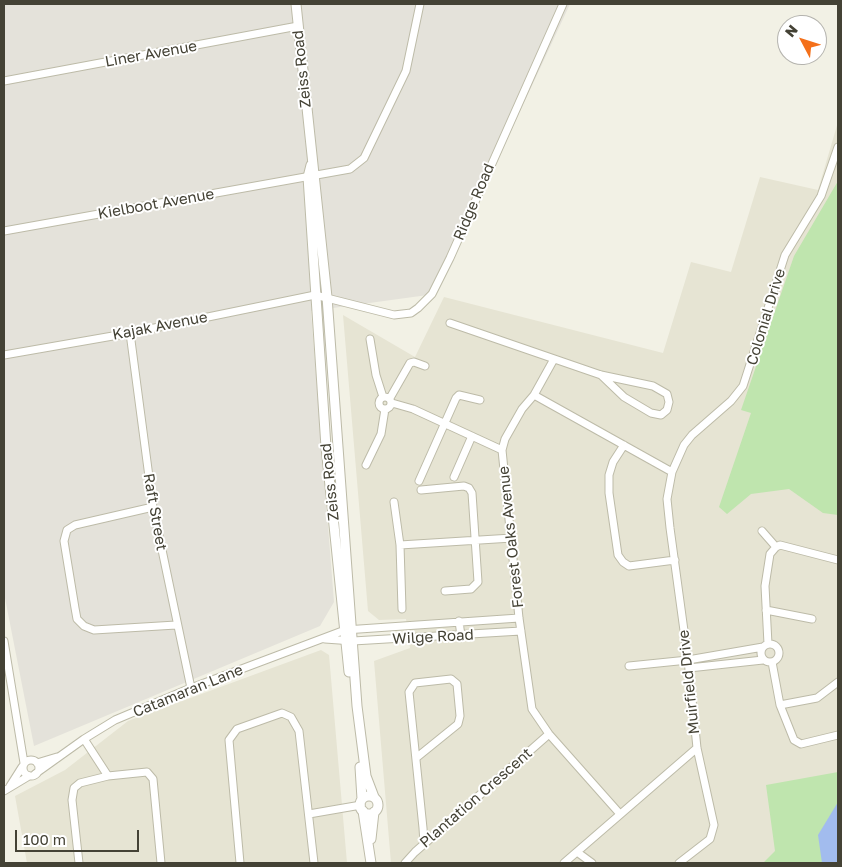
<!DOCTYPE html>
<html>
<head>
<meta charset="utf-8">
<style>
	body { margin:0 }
	#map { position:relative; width:842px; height:867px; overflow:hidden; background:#f2f1e5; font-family:"Golos Text",sans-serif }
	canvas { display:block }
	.frame { position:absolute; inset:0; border:5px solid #444235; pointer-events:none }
	.north { position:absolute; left:777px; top:15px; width:50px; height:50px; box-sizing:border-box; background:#fff; border:1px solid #b4b3ae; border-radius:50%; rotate:310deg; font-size:14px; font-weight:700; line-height:20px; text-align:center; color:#444235 }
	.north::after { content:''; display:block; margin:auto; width:18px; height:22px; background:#f4701a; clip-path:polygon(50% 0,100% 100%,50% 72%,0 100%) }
	.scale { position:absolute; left:15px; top:830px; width:124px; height:22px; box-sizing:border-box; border:2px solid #444235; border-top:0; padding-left:6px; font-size:15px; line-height:18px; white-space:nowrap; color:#444235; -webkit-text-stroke:4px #fff; paint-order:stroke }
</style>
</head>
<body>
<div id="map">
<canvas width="842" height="867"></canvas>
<div class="frame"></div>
<div class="north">N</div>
<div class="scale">100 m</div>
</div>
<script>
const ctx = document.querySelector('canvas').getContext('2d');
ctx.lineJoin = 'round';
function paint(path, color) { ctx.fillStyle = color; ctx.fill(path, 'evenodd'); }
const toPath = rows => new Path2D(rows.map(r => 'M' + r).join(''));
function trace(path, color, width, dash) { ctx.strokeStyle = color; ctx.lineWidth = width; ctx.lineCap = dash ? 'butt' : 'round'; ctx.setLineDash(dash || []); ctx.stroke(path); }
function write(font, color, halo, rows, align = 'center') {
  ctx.font = font + ' "Golos Text",sans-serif'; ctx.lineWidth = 4; ctx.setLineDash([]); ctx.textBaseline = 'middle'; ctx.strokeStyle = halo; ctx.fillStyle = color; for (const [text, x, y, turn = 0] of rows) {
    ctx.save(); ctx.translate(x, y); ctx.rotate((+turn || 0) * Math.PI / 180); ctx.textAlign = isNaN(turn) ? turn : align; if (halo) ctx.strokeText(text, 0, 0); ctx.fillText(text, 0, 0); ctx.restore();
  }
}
paint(toPath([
	[838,122,838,863,391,863,374,661,410,648,406,619,379,620,368,611,343,315,415,357,444,297,663,353,691,262,731,272,760,177,818,190],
	[321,650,329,655,347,863,27,863,15,796,65,770,128,721]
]), '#e6e4d3');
paint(toPath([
	[4,4,570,4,435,294,311,311,334,602,320,626,34,746,4,593]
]), '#e4e2da');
paint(toPath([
	[838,181,838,515,823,513,789,489,751,494,727,514,719,507,751,413,741,410,794,256],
	[838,772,838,863,763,863,775,851,766,785]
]), '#bfe5ae');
paint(toPath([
	[838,802,838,863,822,863,818,835]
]), '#a2bcee');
const minor = toPath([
	[4,81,298,26],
	[4,231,350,169,364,158,406,71,420,4],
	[450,323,601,375,653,386,667,394,669,402,667,410,661,415,651,413,624,397,601,375],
	[130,333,153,507,191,688],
	[370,339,376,375,383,397],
	[4,355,130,333,315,295,394,315,411,313,418,308,432,294,450,258,563,4],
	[534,395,554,359],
	'379 403a6 6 0 1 1 12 0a6 6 0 1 1-12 0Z',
	[390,398,410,363,414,362,425,366],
	[392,403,413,409,502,450],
	[624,445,613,462,609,475,609,493,618,555,623,562,629,566,675,560],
	[366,465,381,434,385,409],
	[454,477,472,436],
	[419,481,456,398,459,395,480,400],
	[421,490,464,486,469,488,472,493,478,582,471,589,445,591],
	[394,502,400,545,402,609],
	[153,507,75,525,67,530,64,541,75,608,77,619,84,626,94,630,176,625],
	[762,531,776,547,780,545,838,560],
	[400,545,512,538],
	[766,610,812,619],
	[459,621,461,636],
	[325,639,353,641,521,631],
	[4,641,24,763],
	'761 653a9 9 0 1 1 18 0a9 9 0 1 1-18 0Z',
	[768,644,765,586,770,554,776,547],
	[772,662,780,705,794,740,801,744,838,735],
	[629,666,688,660,763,647],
	[689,668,763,660],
	[780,705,817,698,838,682],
	[84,739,108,776],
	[416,758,458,724,460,716,457,684,451,679,415,683,409,692,423,828,424,843],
	'23 768a8 8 0 1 1 16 0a8 8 0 1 1-16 0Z',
	[37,763,57,757],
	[35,774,84,739,115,720,191,688,345,630,519,618],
	[10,786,22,767],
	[4,791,29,776],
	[309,814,361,805],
	[620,814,549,734,532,709,519,618,502,450,505,439,522,409,534,395,672,472],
	[577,852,592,863],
	[79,863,72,800,74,788,80,783,108,776,147,772,153,779,161,863],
	[240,863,229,740,237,729,282,713,291,717,299,731,314,863],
	[405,863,415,852,549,734],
	[564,863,697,748],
	[679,863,710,839,714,825,697,748,688,660,670,528,667,499,672,472,684,445,692,435,731,401,743,386,785,255,821,196,838,147]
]);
const tertiary = toPath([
	[296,4,327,297,357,706,366,776,374,797],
	[311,165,308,177,326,447,349,672],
	[360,767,362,799],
	'360 805a9 9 0 1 1 18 0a9 9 0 1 1-18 0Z',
	[363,811,371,863],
	[371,839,374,812]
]);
trace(minor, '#bdbba8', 9);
trace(tertiary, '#bdbba8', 11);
trace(minor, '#fff', 7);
trace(tertiary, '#fff', 9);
write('15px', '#444235', '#fff', [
	["Liner Avenue",151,54,-10],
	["Zeiss Road",302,69,-96],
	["Ridge Road",474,202,-67],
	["Kielboot Avenue",156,204,-10],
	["Colonial Drive",766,317,-73],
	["Kajak Avenue",160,326,-11],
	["Zeiss Road",330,482,-96],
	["Raft Street",155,512,80],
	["Forest Oaks Avenue",511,537,-96],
	["Wilge Road",433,637,-3],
	["Muirfield Drive",689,682,-96],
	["Catamaran Lane",188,691,-22],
	["Plantation Crescent",476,798,-41]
]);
</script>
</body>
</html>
